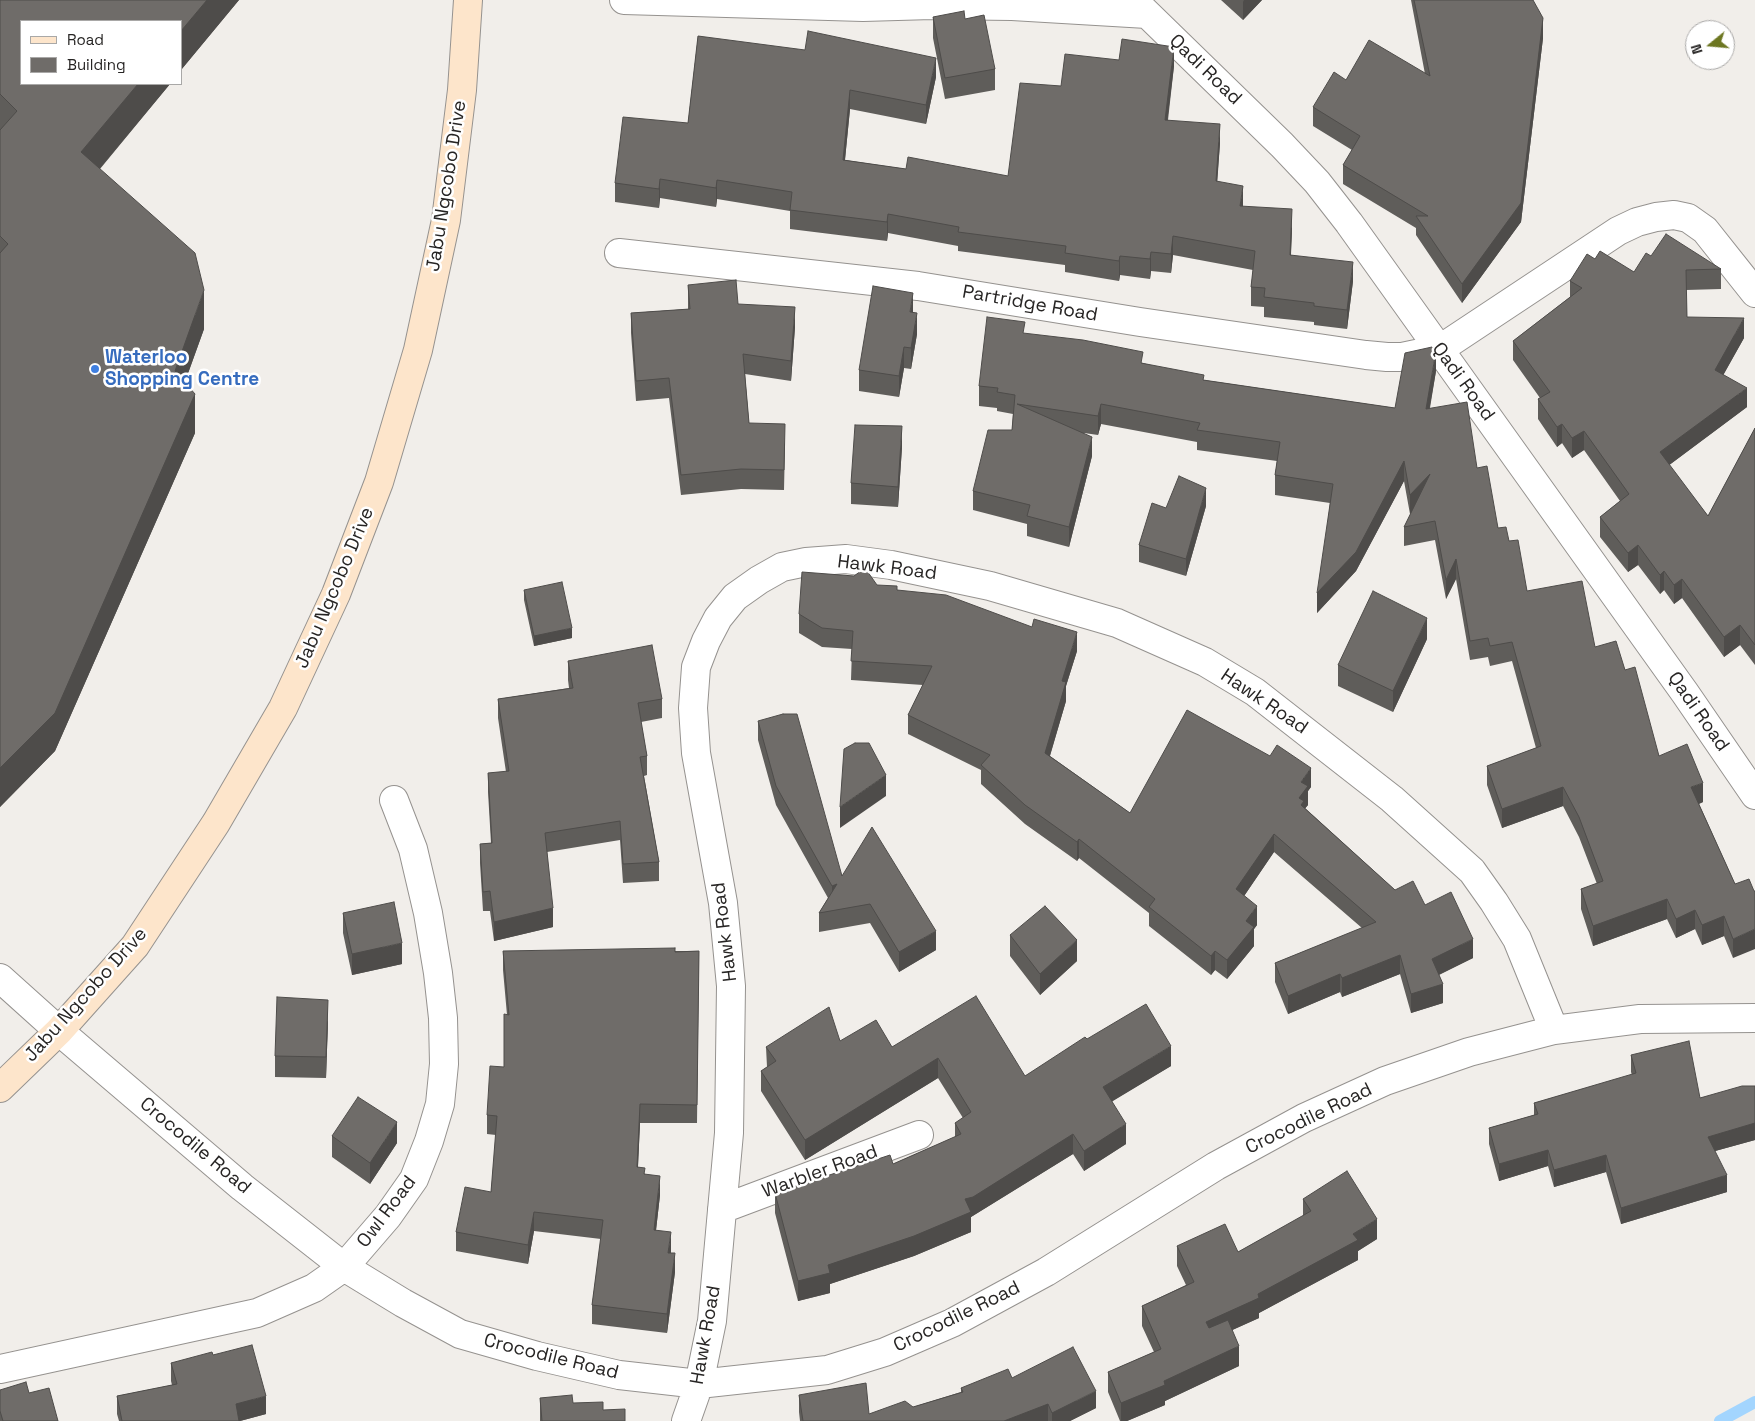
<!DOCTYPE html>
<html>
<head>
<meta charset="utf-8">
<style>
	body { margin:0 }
	#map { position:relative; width:1755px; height:1421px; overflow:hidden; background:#f1eeea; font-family:"Space Grotesk",sans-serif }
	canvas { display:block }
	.legend { position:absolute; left:20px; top:20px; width:162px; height:65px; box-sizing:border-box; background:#fff; border:1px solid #a9a8a7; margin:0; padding:6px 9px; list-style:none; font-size:15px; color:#272524 }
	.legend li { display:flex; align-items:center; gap:10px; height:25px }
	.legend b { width:25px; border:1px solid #a9a8a7 }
	.north { position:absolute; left:1685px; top:20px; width:50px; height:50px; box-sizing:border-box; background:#fff; border:1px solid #a9a8a7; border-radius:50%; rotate:253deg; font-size:14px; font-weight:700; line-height:20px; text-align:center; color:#272524 }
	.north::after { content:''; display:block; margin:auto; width:18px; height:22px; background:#6d7721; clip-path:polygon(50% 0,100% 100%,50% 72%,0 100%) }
</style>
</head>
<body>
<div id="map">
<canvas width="1755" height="1421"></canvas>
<ul class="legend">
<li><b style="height:6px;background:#fde5cb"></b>Road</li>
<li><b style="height:14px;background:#6f6c69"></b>Building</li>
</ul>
<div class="north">N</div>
</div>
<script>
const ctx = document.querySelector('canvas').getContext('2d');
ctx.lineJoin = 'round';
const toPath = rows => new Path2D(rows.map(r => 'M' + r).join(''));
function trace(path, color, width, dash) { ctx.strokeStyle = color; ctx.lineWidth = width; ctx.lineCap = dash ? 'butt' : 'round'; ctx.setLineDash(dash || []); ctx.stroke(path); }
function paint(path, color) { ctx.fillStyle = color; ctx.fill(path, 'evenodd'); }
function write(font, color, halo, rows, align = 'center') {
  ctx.font = font + ' "Space Grotesk",sans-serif'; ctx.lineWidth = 5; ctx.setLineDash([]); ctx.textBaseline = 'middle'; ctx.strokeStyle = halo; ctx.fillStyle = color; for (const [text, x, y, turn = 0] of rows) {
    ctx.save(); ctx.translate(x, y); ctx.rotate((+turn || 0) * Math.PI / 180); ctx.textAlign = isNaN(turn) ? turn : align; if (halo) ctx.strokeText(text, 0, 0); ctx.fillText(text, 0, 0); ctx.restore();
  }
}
trace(toPath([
	[1720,1421,1755,1402]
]), '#a3d5fe', 12);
const street = toPath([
	[624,0,863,7,932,5,1012,6,1147,14],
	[1133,0,1282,145,1317,182,1349,223,1685,693,1755,795],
	[619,253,918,286,1140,322,1366,355,1387,357,1402,357,1440,349,1618,231,1637,222,1656,217,1674,215,1688,218,1705,230,1755,293],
	[0,978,59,1031,242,1187,344,1267,403,1303,460,1334,537,1356,619,1375,699,1384,827,1370,885,1352,952,1323,1046,1272,1216,1166,1304,1118,1385,1081,1469,1052,1554,1030,1640,1019,1755,1018],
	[722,1209,919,1135],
	[0,1369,257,1313,314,1288,344,1267,388,1216,414,1179,429,1141,440,1104,444,1064,443,1018,438,973,428,913,413,849,394,800],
	[686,1421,699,1384,712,1321,729,1133,731,986,723,903,696,753,693,708,696,667,706,641,718,618,735,597,759,580,782,567,806,562,846,559,891,565,990,586,1117,623,1205,662,1255,692,1392,799,1472,871,1494,902,1517,939,1554,1030]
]);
const secondary = toPath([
	[0,1088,59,1031,135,946,216,823,283,708,336,594,379,482,418,350,446,220,462,90,468,0]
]);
trace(street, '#95928f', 30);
trace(secondary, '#95928f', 30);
trace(street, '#fff', 28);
trace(secondary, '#fde5cb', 28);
paint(toPath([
	[0,0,239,0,181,70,181,21,21,84,170,84,100,169,204,329,185,382,195,433,55,751,0,807],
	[1221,0,1262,0,1243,20],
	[1411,0,1533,0,1543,38,1521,222,1462,303,1416,235,1416,228,1343,184,1343,165,1352,150,1313,126,1313,107,1425,74],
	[933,17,965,19,995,69,995,90,945,99,933,38],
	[698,36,936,77,926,124,850,109,845,160,906,169,1008,176,1061,86,1119,60,1174,66,1168,120,1220,143,1217,181,1243,205,1243,207,1292,228,1291,255,1353,281,1347,329,1314,325,1314,322,1264,317,1264,307,1251,306,1251,287,1253,270,1173,255,1171,273,1151,271,1150,279,1120,275,1119,281,1065,272,1065,265,958,251,958,246,888,233,887,241,790,229,790,211,717,199,716,207,660,198,659,208,615,202,615,183,688,123],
	[1651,256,1721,269,1721,289,1686,290,1687,317,1744,338,1723,375,1747,407,1669,465,1708,516,1755,428,1755,665,1740,645,1724,657,1682,598,1674,604,1664,590,1660,594,1638,565,1628,572,1600,537,1600,517,1620,501,1584,450,1572,458,1562,443,1557,447,1538,419,1538,399,1540,398,1513,360,1513,341,1570,297,1570,281,1595,259,1634,272],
	[688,285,795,327,791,381,745,374,749,423,785,444,784,490,741,489,681,495,669,398,636,401,631,333,631,313,688,309],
	[913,312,917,334,911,369,904,368,899,397,859,391,859,370],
	[1025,334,1143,363,1204,380,1395,408,1436,371,1430,408,1477,468,1498,528,1509,541,1527,591,1595,647,1625,670,1659,756,1703,802,1699,804,1735,884,1733,958,1724,936,1702,945,1695,929,1676,938,1667,919,1593,946,1581,909,1581,889,1597,884,1579,837,1563,806,1502,828,1487,785,1487,766,1536,748,1512,661,1490,666,1488,657,1470,660,1456,579,1446,599,1435,540,1404,546,1404,527,1411,513,1410,514,1404,481,1356,571,1317,613,1330,503,1275,495,1275,475,1277,461,1197,450,1197,442,1101,424,1098,435,1084,433,1092,456,1069,547,1027,536,1027,524,973,510,973,491,1012,430,1013,414,997,411,997,408,979,406,979,386],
	[902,447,898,507,851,504,851,483],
	[1206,506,1186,576,1139,562,1139,545,1166,508],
	[877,585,897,590,1077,651,1066,686,1066,701,1050,756,1130,813,1311,787,1308,791,1308,805,1305,808,1395,890,1425,905,1473,958,1439,975,1443,1003,1411,1013,1400,974,1342,997,1340,992,1288,1014,1275,982,1275,963,1362,928,1274,852,1244,896,1257,925,1254,929,1254,946,1227,979,1215,970,1211,975,1149,926,1149,913,1079,858,1077,861,1025,824,981,784,981,770,908,734,908,715,923,685,851,680,852,649,822,647,799,633,799,614],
	[524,590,572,638,534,646,524,600],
	[1427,639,1393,712,1338,686,1338,665],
	[568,661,662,699,662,718,641,722,647,756,647,775,644,776,659,862,659,881,623,883,620,840,547,852,553,927,494,941,490,911,483,911,480,863,480,844,491,843,488,792,488,773,506,772,498,718,498,699,569,688,568,680],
	[758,721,842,876,936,950,899,972,870,923,819,932,819,913,828,898,776,805,758,740],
	[343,913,402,964,352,975,343,933],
	[1010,935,1077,961,1040,995,1010,956],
	[503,951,699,951,697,1123,640,1123,638,1167,645,1174,660,1195,656,1230,671,1251,671,1253,675,1272,667,1333,592,1324,592,1305,601,1239,534,1231,528,1264,456,1251,456,1232,491,1192,496,1135,487,1134,487,1115,504,1067,507,1015,503,970],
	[328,1021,326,1078,275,1077,275,1056],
	[1087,1039,1171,1066,1112,1101,1126,1144,1084,1171,1073,1154,971,1217,971,1232,914,1256,830,1284,830,1293,798,1301,775,1213,775,1193,893,1164,955,1137,955,1123,963,1118,938,1078,805,1160,761,1091,761,1071,767,1067,766,1047,840,1041,892,1047,1025,1076],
	[1631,1055,1700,1098,1755,1086,1755,1140,1715,1151,1727,1192,1621,1224,1606,1172,1554,1187,1548,1166,1499,1181,1489,1144,1489,1128,1534,1115,1534,1103,1632,1075,1631,1072],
	[332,1136,397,1143,370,1184,332,1157],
	[1303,1199,1377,1239,1358,1251,1358,1260,1259,1313,1259,1318,1232,1330,1239,1366,1165,1401,1165,1405,1127,1421,1120,1421,1108,1392,1108,1372,1154,1352,1142,1326,1142,1306,1186,1285,1177,1266,1177,1246,1238,1252,1303,1216],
	[213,1355,266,1414,240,1421,119,1421,117,1414,117,1396,172,1385,171,1381,171,1363],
	[1012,1378,1096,1408,1070,1421,800,1421,799,1412,799,1395,869,1414,913,1407,961,1392,961,1388],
	[0,1390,29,1393,58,1421,0,1421],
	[540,1398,573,1403,625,1421,540,1421]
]), '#5f5d5a');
paint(toPath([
	[207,0,239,0,181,70,181,31],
	[1244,0,1262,0,1243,20,1243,2],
	[1543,18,1543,38,1521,222,1462,303,1462,284],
	[1174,47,1174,66,1165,139,1165,120],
	[936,58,936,77,926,124,926,105],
	[138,84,170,84,81,191,81,152],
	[850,90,850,109,843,179,843,160],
	[1220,124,1220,143,1216,200,1216,181],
	[660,179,660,198,659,208,659,189],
	[717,180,717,199,716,207,716,188],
	[1243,186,1243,205,1240,226,1240,206],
	[1292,209,1292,228,1290,274,1290,255],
	[888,214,888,233,887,241,887,222],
	[1173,236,1173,255,1171,273,1171,254],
	[1151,252,1151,271,1150,279,1150,259],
	[1120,256,1120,275,1119,281,1119,261],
	[1353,262,1353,281,1347,329,1347,310],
	[204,290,204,329,175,409,175,371],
	[913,293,913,313,910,312],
	[795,307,795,327,791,381,791,361],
	[917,313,917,334,911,369,911,348],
	[1744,318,1744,338,1715,390,1715,370],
	[904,347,904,368,899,397,899,376],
	[1436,351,1436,371,1426,428,1426,409],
	[1747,388,1747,407,1660,472,1660,452],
	[195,394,195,433,55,751,0,807,0,768],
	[1101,404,1101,424,1098,435,1098,416],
	[1562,424,1562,443,1557,447,1557,427],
	[902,426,902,447,898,507,898,487],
	[1584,431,1584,450,1572,458,1572,438],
	[1092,437,1092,456,1069,547,1069,527],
	[1404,461,1404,481,1356,571,1317,613,1317,593],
	[1430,474,1430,493,1410,514,1410,495],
	[1206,488,1206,506,1186,576,1186,559],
	[1638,545,1638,565,1628,572,1628,553],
	[1456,559,1456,579,1446,599,1446,580],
	[1664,571,1664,590,1660,594,1660,575],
	[1682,579,1682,598,1674,604,1674,585],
	[1427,618,1427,639,1393,712,1393,691],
	[1740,625,1740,645,1724,657,1724,637],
	[572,628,572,638,534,646,534,636],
	[1077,632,1077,651,1066,686,1066,701,1045,772,1045,753,1062,681],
	[1311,768,1311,787,1308,791,1308,805,1304,810,1304,820,1299,798,1301,782],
	[886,775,886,796,840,828,840,807],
	[1703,783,1703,802,1691,807,1691,787],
	[1563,787,1563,806,1502,828,1502,809],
	[1274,834,1274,852,1236,908,1236,889],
	[1079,839,1079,858,1077,861,1077,842],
	[837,884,832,905,832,886],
	[1667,899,1667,919,1593,946,1593,926],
	[1257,906,1257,925,1254,929,1254,946,1227,979,1227,960,1246,921],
	[553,908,553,927,494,941,494,922],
	[1695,910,1695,929,1676,938,1676,919],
	[1724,916,1724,936,1702,945,1702,925],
	[1755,929,1755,949,1733,958,1733,939],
	[936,931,936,950,899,972,899,952],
	[1473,939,1473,958,1432,978,1432,959],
	[1077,940,1077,961,1040,995,1040,974],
	[402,943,402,964,352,975,352,954],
	[1215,951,1215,970,1211,975,1211,956],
	[1400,955,1400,974,1342,997,1342,978],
	[1340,974,1340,992,1288,1014,1288,996],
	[1443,984,1443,1003,1411,1013,1411,994],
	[328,1000,328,1021,326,1078,326,1057],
	[1171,1046,1171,1066,1103,1107,1103,1087],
	[938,1058,938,1078,805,1160,805,1140],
	[640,1104,640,1123,637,1186,637,1167],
	[397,1122,397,1143,370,1184,370,1163],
	[1755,1123,1755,1140,1708,1153,1708,1137],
	[1126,1124,1126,1144,1084,1171,1084,1151],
	[1073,1134,1073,1154,971,1217,971,1232,914,1256,830,1284,830,1293,798,1301,798,1281,828,1265,965,1199],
	[1548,1150,1548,1166,1499,1181,1499,1164],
	[1606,1155,1606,1172,1554,1187,1554,1170],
	[1727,1175,1727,1192,1621,1224,1621,1208],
	[660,1176,660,1195,654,1248,654,1230],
	[534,1212,534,1231,528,1264,528,1245],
	[1377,1219,1377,1239,1358,1251,1358,1260,1259,1313,1259,1318,1206,1342,1206,1322,1258,1294],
	[671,1232,671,1251,668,1272,668,1253],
	[675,1253,675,1272,667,1333,667,1314],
	[1239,1346,1239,1366,1165,1401,1165,1405,1127,1421,1121,1421,1121,1403,1164,1381],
	[1096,1391,1096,1408,1070,1421,1052,1421,1052,1413],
	[266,1396,266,1414,240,1421,236,1421,236,1404],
	[1048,1404,1048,1421,1004,1421]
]), '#4e4c4a');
const building = toPath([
	[0,0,207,0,181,31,181,21,21,21,21,84,138,84,81,152,195,253,204,290,175,371,195,394,55,713,0,768,0,253,8,244,0,236,0,130,17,111,0,94,0,0],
	[1414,0,1533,0,1543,18,1521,203,1462,284,1416,216,1428,216,1343,165,1360,136,1313,107,1334,72,1346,80,1369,40,1430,76,1414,0],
	[964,11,965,19,984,15,995,69,945,78,933,17,964,11],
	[808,31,936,58,926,105,850,90,843,160,906,169,908,157,1008,176,1020,83,1061,86,1065,54,1119,60,1122,39,1174,47,1165,120,1220,124,1216,181,1243,186,1240,206,1292,209,1290,255,1353,262,1347,310,1314,306,1314,303,1264,297,1265,288,1251,287,1255,251,1173,236,1171,254,1151,252,1150,259,1120,256,1119,261,1065,253,1066,246,958,232,959,227,888,214,887,222,790,210,792,192,717,180,716,188,660,179,659,189,615,183,623,117,688,123,698,36,805,50,808,31],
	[1666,234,1721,269,1686,270,1687,317,1744,318,1715,370,1747,388,1660,452,1708,516,1755,428,1755,645,1740,625,1724,637,1682,579,1674,585,1664,571,1660,575,1638,545,1628,553,1600,517,1629,494,1584,431,1572,438,1562,424,1557,427,1538,399,1550,392,1513,341,1582,288,1570,281,1587,254,1595,259,1600,251,1634,272,1646,253,1651,256,1666,234],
	[736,280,738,304,795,307,791,361,743,354,749,423,785,424,784,470,741,469,681,475,669,378,636,381,631,313,690,309,688,285,736,280],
	[873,286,913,293,910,312,917,313,911,348,904,347,899,376,859,370,873,286],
	[987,317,1025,322,1023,333,1083,340,1143,352,1141,363,1204,375,1203,380,1395,408,1405,353,1432,347,1436,351,1426,409,1467,402,1477,468,1487,466,1498,528,1506,527,1509,541,1518,540,1527,591,1582,581,1595,647,1616,641,1625,670,1635,667,1659,756,1687,744,1703,783,1691,787,1735,884,1749,879,1754,891,1755,891,1755,929,1733,939,1724,916,1702,925,1695,910,1676,919,1667,899,1593,926,1581,889,1603,881,1579,817,1563,787,1502,809,1487,766,1541,746,1512,642,1490,646,1488,638,1470,641,1456,559,1446,580,1435,521,1404,527,1430,474,1410,495,1404,461,1356,552,1317,593,1333,484,1275,475,1280,442,1197,430,1200,423,1101,404,1098,416,1017,404,1092,437,1069,527,1027,516,1030,505,973,491,988,430,1012,430,1015,395,997,392,998,388,979,386,987,317],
	[855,425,902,426,898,487,851,483,855,425],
	[1179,476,1206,488,1186,559,1139,545,1152,503,1166,508,1179,476],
	[865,568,877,585,897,586,897,590,946,595,1032,627,1034,619,1077,632,1062,681,1066,682,1045,753,1130,813,1187,710,1270,756,1277,745,1311,768,1301,782,1308,786,1299,798,1304,801,1301,805,1395,890,1413,881,1425,905,1451,892,1473,939,1432,959,1443,984,1411,994,1400,955,1342,978,1340,974,1288,996,1275,963,1376,922,1274,834,1236,889,1257,906,1246,921,1254,927,1227,960,1215,951,1211,956,1149,907,1155,899,1079,839,1077,842,1025,805,981,765,990,755,908,715,932,666,851,661,853,631,822,628,799,614,802,572,854,576,865,568],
	[562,582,572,628,534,636,524,590,562,582],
	[1373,591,1427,618,1393,691,1338,665,1373,591],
	[652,645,662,699,638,703,647,756,640,757,659,862,623,864,620,821,545,833,553,908,494,922,490,891,483,892,480,844,492,843,488,773,509,771,498,699,573,688,568,661,652,645],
	[783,714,797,714,842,876,872,827,936,931,899,952,870,904,819,913,837,884,832,886,776,786,758,721,783,714],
	[855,743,869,743,886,775,840,807,844,749,855,743],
	[394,902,402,943,352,954,343,913,394,902],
	[1045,906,1077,940,1040,974,1010,935,1045,906],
	[675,948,675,952,699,951,697,1105,640,1104,637,1167,645,1168,644,1174,660,1176,654,1230,671,1232,668,1253,675,1253,667,1314,592,1305,603,1220,534,1212,528,1245,456,1232,465,1187,491,1192,497,1116,487,1115,490,1066,504,1067,504,1014,509,1015,503,951,675,948],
	[976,996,1025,1076,1085,1037,1087,1039,1146,1004,1171,1046,1103,1087,1126,1124,1084,1151,1073,1134,973,1197,965,1199,971,1212,914,1236,828,1265,830,1273,798,1281,775,1193,890,1155,893,1164,961,1134,955,1123,971,1112,938,1058,805,1140,761,1071,776,1061,766,1047,829,1007,840,1041,876,1020,892,1047,976,996],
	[277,997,328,1000,326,1057,275,1056,277,997],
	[1689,1041,1700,1098,1742,1086,1755,1086,1755,1123,1708,1137,1727,1175,1621,1208,1606,1155,1554,1170,1548,1150,1499,1164,1489,1128,1538,1114,1534,1103,1636,1073,1631,1055,1689,1041],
	[358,1097,397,1122,370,1163,332,1136,358,1097],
	[1347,1171,1377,1219,1353,1234,1358,1240,1258,1294,1259,1298,1206,1322,1209,1328,1228,1320,1239,1346,1164,1381,1165,1385,1121,1403,1108,1372,1161,1349,1142,1306,1194,1282,1177,1246,1225,1224,1238,1252,1311,1211,1303,1199,1347,1171],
	[252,1345,266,1396,236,1404,239,1421,122,1421,117,1396,177,1384,171,1363,212,1352,213,1355,252,1345],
	[1073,1347,1096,1391,1052,1413,1048,1404,1004,1421,803,1421,799,1395,866,1383,869,1414,905,1401,913,1407,963,1392,961,1388,1008,1369,1012,1378,1073,1347],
	[26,1382,29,1393,49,1388,58,1421,3,1421,0,1411,0,1390,26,1382],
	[572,1395,573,1403,603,1402,603,1410,625,1409,625,1421,542,1421,540,1398,572,1395]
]);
paint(building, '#6f6c69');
trace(building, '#4e4c4a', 1);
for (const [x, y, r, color] of [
	[95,369,5,"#3f7fe0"]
]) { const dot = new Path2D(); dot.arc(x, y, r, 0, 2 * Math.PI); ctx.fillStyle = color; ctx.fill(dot); trace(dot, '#fff', 2); }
write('19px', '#272524', '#fff', [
	["Qadi Road",1205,70,44],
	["Jabu Ngcobo Drive",447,186,-81],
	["Partridge Road",1030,304,10],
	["Qadi Road",1463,382,54],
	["Hawk Road",887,568,7],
	["Jabu Ngcobo Drive",335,588,-67],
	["Hawk Road",1264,702,34],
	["Qadi Road",1698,712,55],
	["Hawk Road",725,932,-97],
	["Jabu Ngcobo Drive",86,995,-48],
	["Crocodile Road",1309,1119,-26],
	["Crocodile Road",195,1146,40],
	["Warbler Road",820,1172,-20],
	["Owl Road",387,1212,-53],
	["Crocodile Road",957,1317,-26],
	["Hawk Road",706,1335,-80],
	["Crocodile Road",551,1357,14]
]);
write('bold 19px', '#366cbe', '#fff', [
	["Waterloo",105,358],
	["Shopping Centre",105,380]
], 'left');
</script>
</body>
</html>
